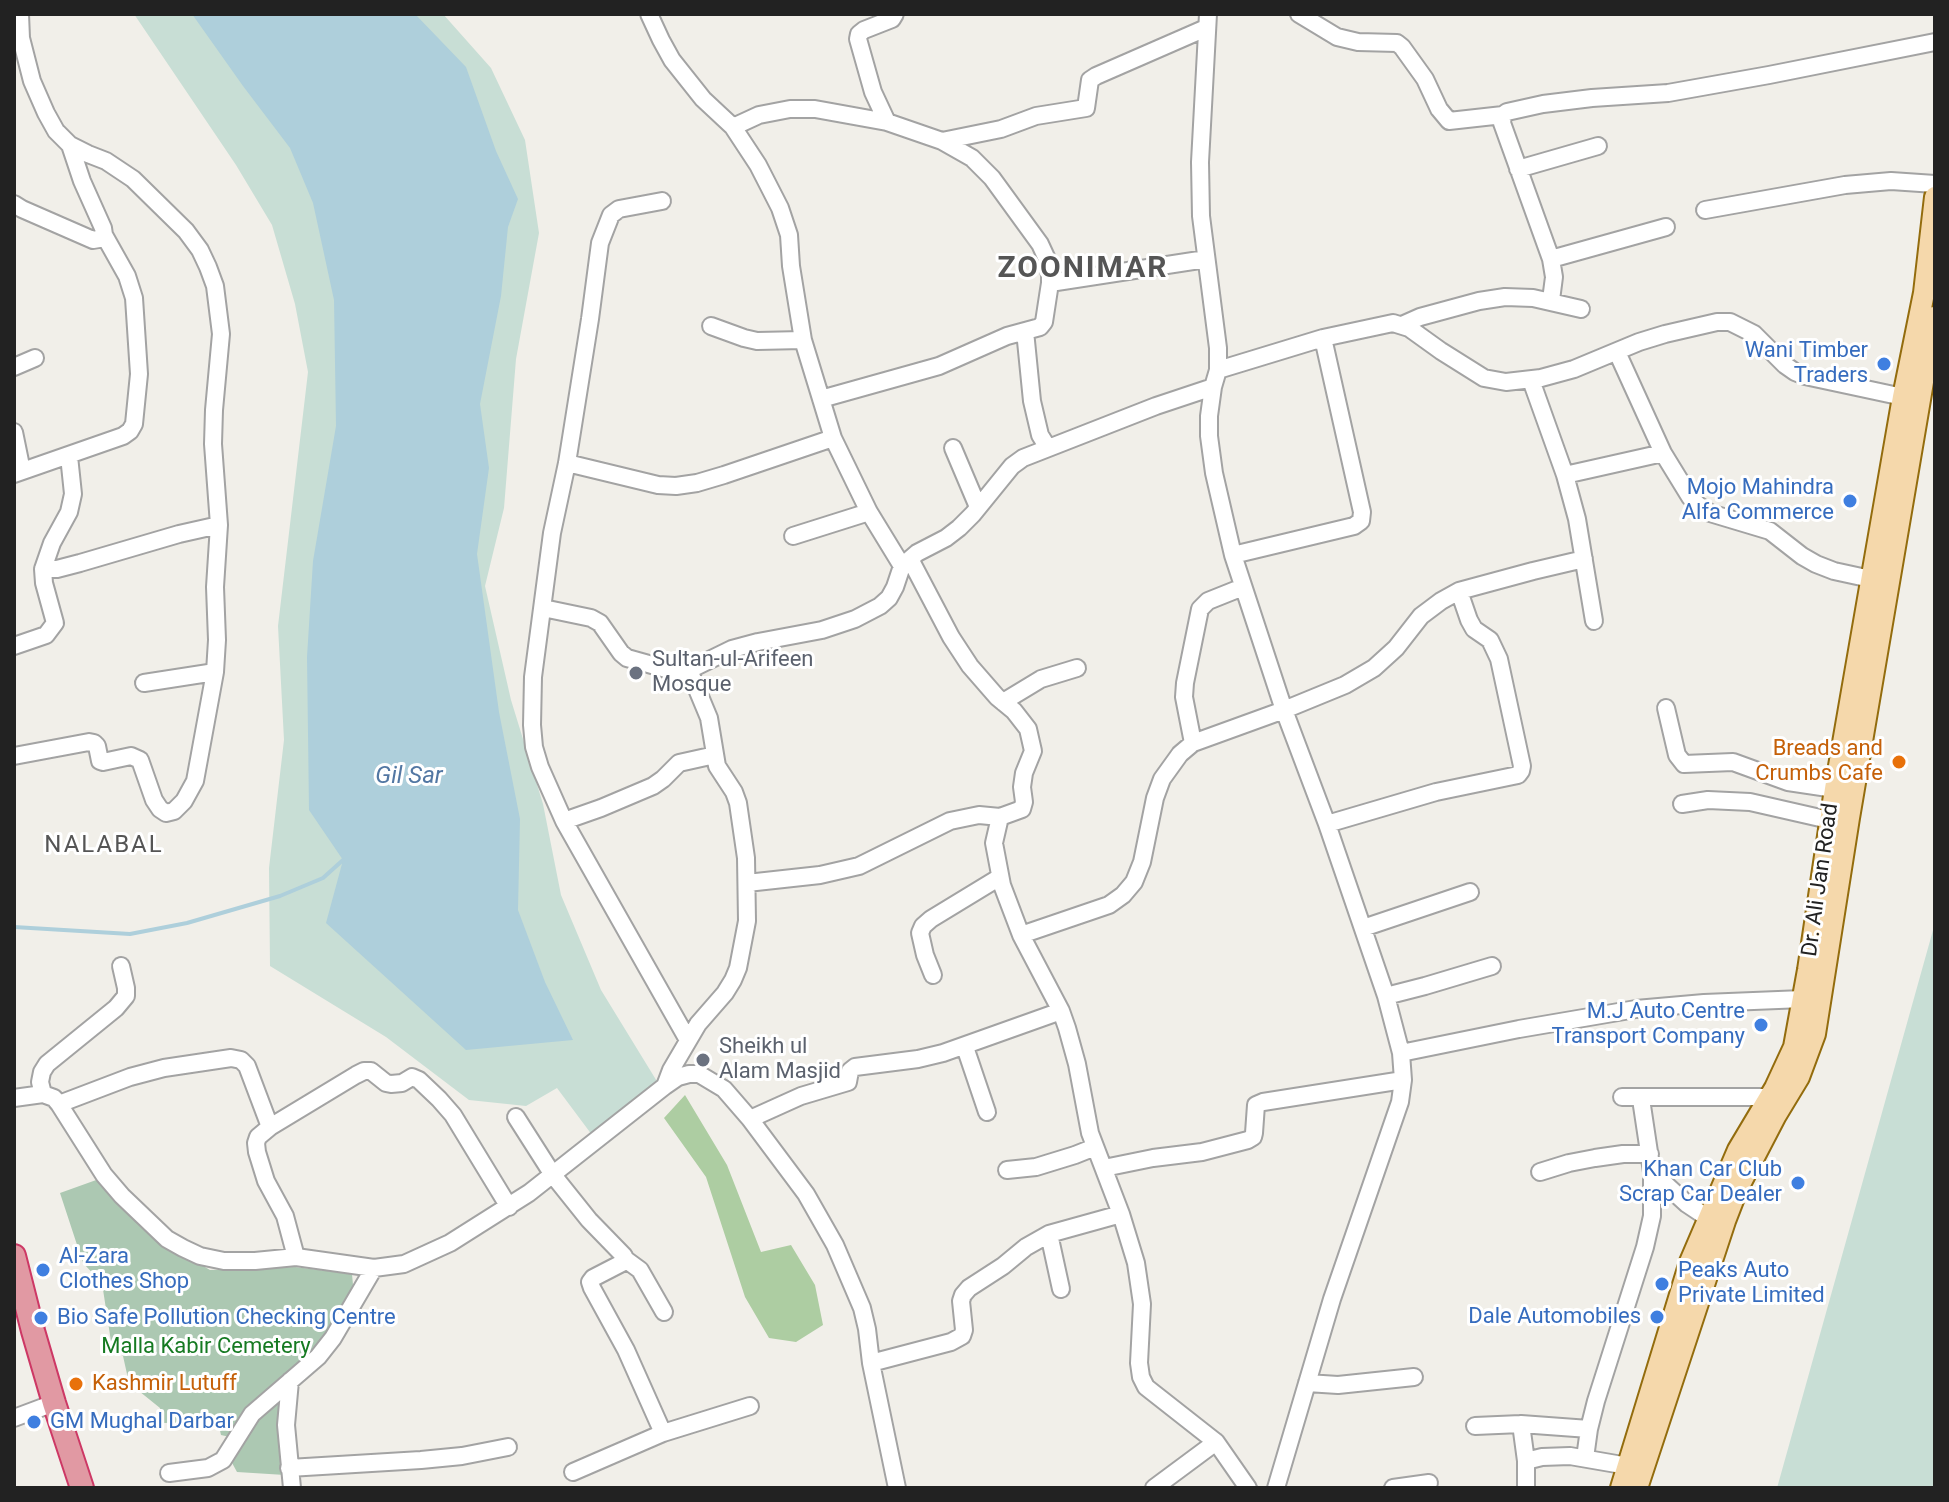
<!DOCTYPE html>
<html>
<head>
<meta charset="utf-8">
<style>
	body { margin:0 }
	#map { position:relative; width:1949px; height:1502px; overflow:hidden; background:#f1efe9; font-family:Roboto,sans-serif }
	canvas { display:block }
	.frame { position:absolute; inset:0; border:16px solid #222; pointer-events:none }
</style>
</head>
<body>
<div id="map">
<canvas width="1949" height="1502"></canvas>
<div class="frame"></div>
</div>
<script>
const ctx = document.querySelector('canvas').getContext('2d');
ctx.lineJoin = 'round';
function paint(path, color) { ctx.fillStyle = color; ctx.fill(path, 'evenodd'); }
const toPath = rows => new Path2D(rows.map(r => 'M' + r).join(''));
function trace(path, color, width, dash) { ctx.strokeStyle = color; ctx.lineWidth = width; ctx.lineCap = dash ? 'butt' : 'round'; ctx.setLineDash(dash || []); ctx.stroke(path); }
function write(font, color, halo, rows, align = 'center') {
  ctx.font = font + ' Roboto,sans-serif'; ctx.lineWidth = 6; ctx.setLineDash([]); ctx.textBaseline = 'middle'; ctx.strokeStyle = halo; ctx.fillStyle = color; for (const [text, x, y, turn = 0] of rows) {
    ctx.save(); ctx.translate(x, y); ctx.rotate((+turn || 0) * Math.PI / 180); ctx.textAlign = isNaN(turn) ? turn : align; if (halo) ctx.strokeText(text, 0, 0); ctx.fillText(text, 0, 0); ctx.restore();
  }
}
paint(toPath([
	[685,1095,727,1165,761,1252,791,1245,815,1285,823,1325,796,1342,769,1338,745,1297,706,1177,664,1118]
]), '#adcda2');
paint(toPath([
	[134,14,443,14,491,68,525,140,539,233,516,359,504,508,485,586,511,700,543,804,561,895,601,990,658,1083,595,1139,557,1088,526,1106,469,1100,386,1037,270,966,269,868,284,740,278,626,308,372,295,304,272,225,236,165],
	[1935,923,1935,1488,1777,1488]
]), '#c8ded5');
paint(toPath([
	[99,1179,178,1251,210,1270,295,1267,352,1274,354,1296,326,1343,234,1438,221,1435,218,1422,163,1423,160,1408,129,1383,123,1356,112,1348,102,1283,83,1263,60,1193],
	[284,1396,285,1475,237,1472,231,1461,265,1410]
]), '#acc8b2');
paint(toPath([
	[192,14,415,14,466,67,496,151,518,199,508,227,501,296,480,404,489,468,477,554,499,712,520,819,518,910,545,982,573,1040,466,1050,326,923,343,860,309,810,307,657,313,561,336,426,334,300,313,203,290,148,243,86]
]), '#aecfdb');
trace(toPath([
	[14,927,130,934,187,923,280,896,323,878,343,860]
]), '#aecfdb', 4);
const minor = toPath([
	[649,14,661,40,672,60,703,99,733,127,758,165,780,208,789,235,791,266,803,340,833,438,869,512,902,566],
	[1208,14,1200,162,1201,216,1218,348,1218,370,1213,387,1209,416,1209,436,1214,473,1233,555,1284,710,1327,824,1386,996,1401,1053,1403,1080,1400,1102,1332,1299,1276,1488],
	[1299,14,1337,37,1358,42,1397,43,1402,47,1425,79,1439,109,1449,121,1503,115],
	[887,122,873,92,858,39,859,34,864,30,892,19,895,14],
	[733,127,759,115,790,109,815,109,887,122,942,141,972,158,992,178,1040,244,1046,257,1050,275,1050,283,1044,322,1040,327,1007,336,939,366,821,399],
	[942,141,1001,129,1036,116,1086,108,1090,80,1096,76,1206,28],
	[1518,169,1598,146],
	[662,201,619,209,611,215,600,243,590,319,567,463,552,533,533,677,532,725,534,747,540,767,564,821,688,1040],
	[14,204,22,209,93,240,99,239,104,235,103,228,82,181,70,145],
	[1705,210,1845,185,1891,181,1935,184],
	[1551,259,1666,227],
	[1050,283,1206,259],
	[1551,300,1554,277,1551,259,1502,123,1503,115,1507,112,1543,104,1592,98,1668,93,1769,75,1935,42],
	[1402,325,1420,317,1479,301,1505,297,1533,298,1581,309],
	[711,326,744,338,757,341,803,340],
	[1025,331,1032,401,1040,435,1048,448],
	[1617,352,1663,453,1690,497,1698,505,1710,513,1770,531,1802,556,1816,564,1834,571,1880,581],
	[14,367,35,358],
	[1218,370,1323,338,1393,323,1409,328,1441,351,1484,378,1506,382,1541,378,1574,369,1639,342,1665,334,1717,322,1730,322,1754,334,1785,365,1795,372,1805,376,1903,397],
	[1531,380,1565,475,1577,519,1594,621],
	[14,432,22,471],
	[953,448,978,507],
	[567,463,658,485,676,486,697,483,724,475,833,438],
	[14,474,123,436,130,431,134,424,139,374,134,298,127,276,104,235],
	[1565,475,1663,453],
	[793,536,869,512],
	[1233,555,1354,526,1361,521,1362,512,1323,338],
	[43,569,57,569,80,563,179,534,219,525],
	[543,608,591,618,600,623,621,653,627,658,677,672,689,670,732,649,758,642,822,630,855,619,880,606,889,598,895,587,902,566,917,553,946,538,959,528,973,514,1012,466,1023,458,1156,406,1213,387],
	[14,646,46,635,55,623,44,583,43,569,52,543,69,512,73,494,69,456],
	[144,683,215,672],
	[1003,702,1041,679,1077,668],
	[1666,708,1677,755,1684,764,1733,762,1788,782,1835,789],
	[1193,743,1184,697,1185,683,1200,609,1208,601,1243,587],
	[14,756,89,742,94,743,97,746,100,761,103,762,131,756,140,760,154,800,160,809,166,813,174,811,184,801,195,781,215,672,217,640,215,587,219,525,213,444,214,410,221,334,215,286,208,267,200,250,186,231,133,179,106,161,88,154,70,145,56,131,46,113,32,81,21,38,20,14],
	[1682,804,1708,800,1750,802,1829,820],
	[1000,817,994,843,1002,885,1021,935,1061,1011,1067,1028,1077,1064,1090,1133,1121,1214,1136,1263,1142,1304,1139,1363,1141,1377,1146,1387,1216,1442,1248,1488],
	[564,821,601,808,653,786,663,779,679,763,715,755],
	[1327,824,1436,792,1518,775,1521,771,1522,766,1499,659,1490,640,1474,629,1469,620,1459,591],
	[747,883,820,875,859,866,950,821,979,815,1000,817,1022,809,1024,802,1022,787,1024,773,1033,751,1028,729,1014,711,997,697,970,666,951,637,910,559],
	[1363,928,1470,892],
	[1021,935,1109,905,1123,895,1134,882,1142,862,1155,798,1162,779,1180,754,1193,743,1284,710,1345,685,1374,668,1396,648,1421,616,1441,601,1459,591,1533,571,1584,559],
	[933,975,925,955,920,933,923,926,931,919,1000,877],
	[1386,996,1425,986,1492,966],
	[965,1047,987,1112],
	[1401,1053,1519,1029,1636,1009,1704,1003,1803,999],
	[665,1086,671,1070,698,1024,725,993,733,980,738,968,747,921,746,858,738,803,734,792,717,766,709,718,689,670],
	[43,1094,40,1082,42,1072,47,1064,116,1008,126,996,126,988,121,966],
	[1622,1097,1769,1097],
	[14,1098,43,1094,54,1098,59,1104,104,1175,122,1196,167,1239,183,1248,200,1256,224,1261,255,1261,296,1257,374,1268,404,1264,450,1243,529,1193,665,1086,678,1077,689,1074,699,1074,724,1089,750,1119,806,1194,835,1245,862,1308,867,1329,871,1363,897,1488],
	[59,1104,130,1077,164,1068,231,1058,241,1060,247,1066,270,1127],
	[516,1117,553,1175,589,1220,624,1256,624,1262,593,1278,590,1282,592,1288,626,1350,663,1433],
	[750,1119,801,1096,848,1082,850,1071,855,1067,918,1059,943,1053,1061,1011],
	[1104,1168,1153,1158,1202,1152,1248,1140,1253,1137,1254,1133,1256,1105,1263,1102,1403,1080],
	[1007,1170,1036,1167,1075,1155,1095,1147],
	[1540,1172,1569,1163,1595,1158,1623,1154,1650,1154],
	[1652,1172,1687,1204,1708,1218],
	[1049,1234,1061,1289],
	[296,1257,285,1216,266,1181,257,1152,256,1143,258,1137,270,1127,356,1075,364,1071,371,1071,386,1083,391,1084,402,1083,412,1077,419,1080,439,1099,453,1115,509,1207],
	[625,1259,640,1270,664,1312],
	[871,1363,951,1342,962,1336,964,1330,961,1301,963,1295,969,1288,1003,1266,1026,1247,1049,1234,1121,1214],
	[290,1381,286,1425,292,1488],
	[1307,1383,1338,1385,1414,1377],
	[14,1418,54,1403],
	[1521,1424,1526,1461,1526,1488],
	[1475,1426,1521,1424,1589,1429],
	[1585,1458,1589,1429,1596,1401,1645,1247,1652,1216,1652,1172,1641,1099],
	[1526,1461,1542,1457,1570,1456,1628,1466],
	[289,1468,421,1460,462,1456,508,1447],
	[573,1472,663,1433,750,1406],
	[169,1473,208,1468,223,1460,252,1414,318,1357,333,1338,374,1268],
	[1154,1488,1216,1442],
	[1393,1488,1429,1483]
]);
const major = toPath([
	[1621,1488,1690,1262,1738,1150,1775,1088,1794,1047,1808,970,1835,789,1903,397,1924,293,1935,197],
	[1637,1488,1725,1221,1737,1190,1776,1115,1799,1077,1815,1034,1849,818,1934,317]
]);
const highway = toPath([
	[14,1256,33,1331,54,1403,82,1488]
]);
trace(minor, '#a3a3a3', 20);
trace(major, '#936c0d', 24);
trace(highway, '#cd3865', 26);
trace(minor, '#fff', 16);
trace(major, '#f5d8ab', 20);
trace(highway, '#e199a3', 22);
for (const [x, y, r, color] of [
	[1884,364,8,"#3f7fe0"],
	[1850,501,8,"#3f7fe0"],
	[636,673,8,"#6b7280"],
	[1899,762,8,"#e8710a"],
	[1761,1025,8,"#3f7fe0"],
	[703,1060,8,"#6b7280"],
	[1798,1183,8,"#3f7fe0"],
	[43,1270,8,"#3f7fe0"],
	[1662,1284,8,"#3f7fe0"],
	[1657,1317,8,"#3f7fe0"],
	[41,1318,8,"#3f7fe0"],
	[76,1384,8,"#e8710a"],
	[34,1422,8,"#3f7fe0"]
]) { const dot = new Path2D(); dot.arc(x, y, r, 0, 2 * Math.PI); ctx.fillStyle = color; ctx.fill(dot); trace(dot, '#fff', 3); }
write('22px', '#366cbe', '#fff', [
	["Wani Timber",1868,351],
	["Traders",1868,376],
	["Mojo Mahindra",1834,488],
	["Alfa Commerce",1834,513],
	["M.J Auto Centre",1745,1012],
	["Transport Company",1745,1037],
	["Khan Car Club",1782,1170],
	["Scrap Car Dealer",1782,1195],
	["Al-Zara",59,1257,"left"],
	["Clothes Shop",59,1282,"left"],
	["Peaks Auto",1678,1271,"left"],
	["Private Limited",1678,1296,"left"],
	["Dale Automobiles",1641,1317],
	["Bio Safe Pollution Checking Centre",57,1318,"left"],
	["GM Mughal Darbar",50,1422,"left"]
], 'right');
write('22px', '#5b616d', '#fff', [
	["Sultan-ul-Arifeen",652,660],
	["Mosque",652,685],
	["Sheikh ul",719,1047],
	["Alam Masjid",719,1072]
], 'left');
write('22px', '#c56008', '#fff', [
	["Breads and",1883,749],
	["Crumbs Cafe",1883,774],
	["Kashmir Lutuff",92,1384,"left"]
], 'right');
write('22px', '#222', '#fff', [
	["Dr. Ali Jan Road",1821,880,-82]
]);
write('22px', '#167a22', '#fff', [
	["Malla Kabir Cemetery",206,1347]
]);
write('italic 24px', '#5277a3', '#fff', [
	["Gil Sar",409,777]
]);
ctx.letterSpacing = '2px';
write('24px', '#555', '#fff', [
	["NALABAL",104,846]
]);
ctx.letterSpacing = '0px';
ctx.letterSpacing = '2px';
write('bold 30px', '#555', '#fff', [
	["ZOONIMAR",1083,269]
]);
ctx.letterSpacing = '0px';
</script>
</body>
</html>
